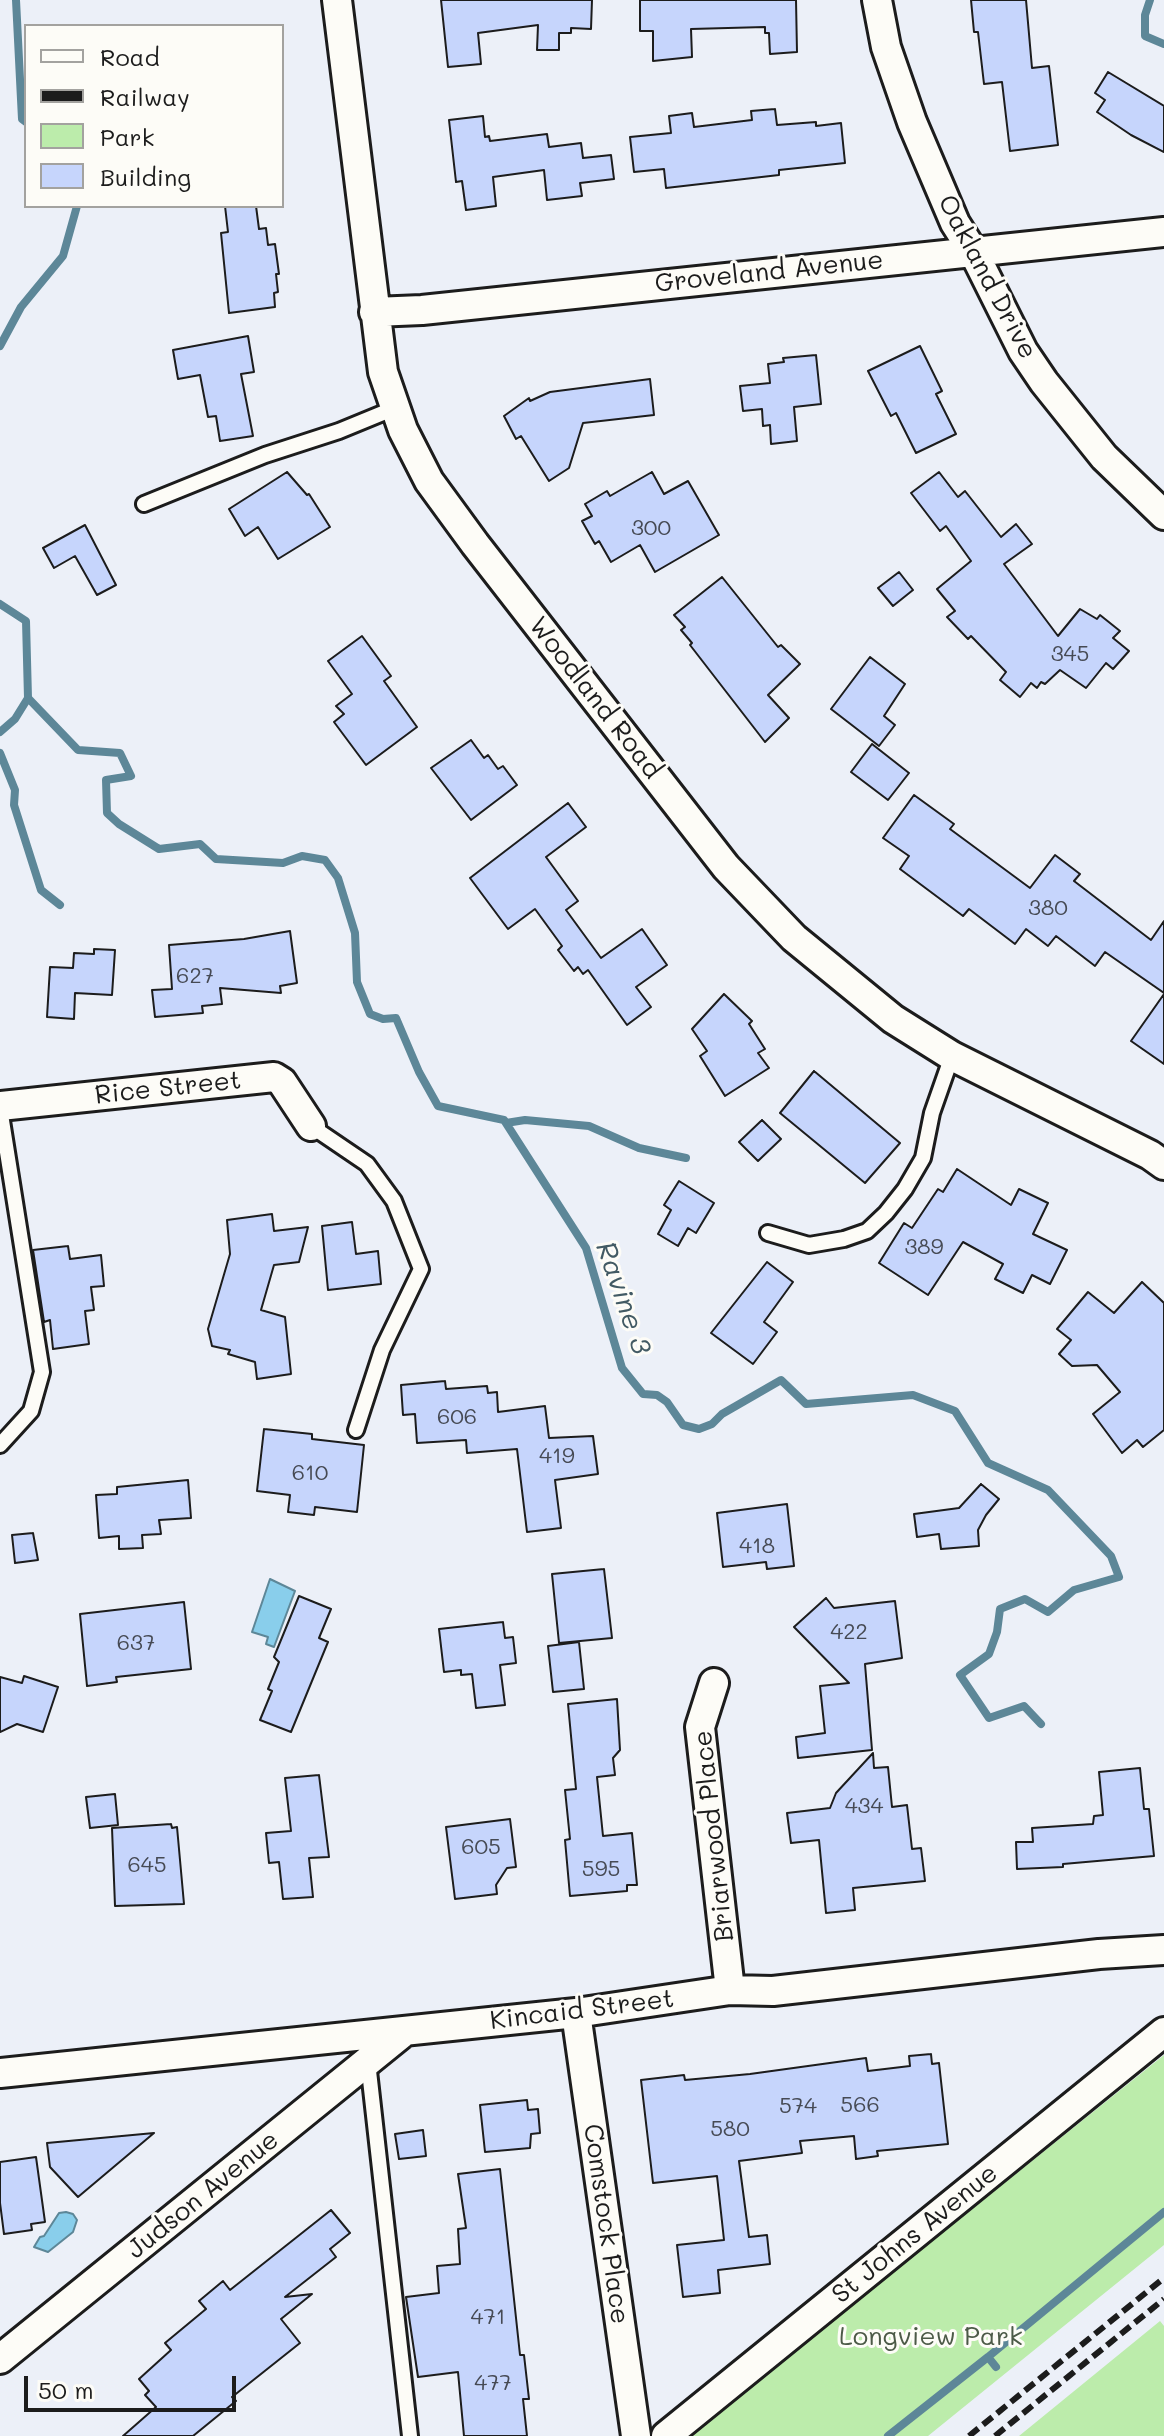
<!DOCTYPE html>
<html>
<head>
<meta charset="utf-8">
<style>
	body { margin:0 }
	#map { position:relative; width:1164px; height:2436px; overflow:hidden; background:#ecf0f8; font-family:Mali,sans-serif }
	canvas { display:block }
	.legend { position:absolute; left:24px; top:24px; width:260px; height:184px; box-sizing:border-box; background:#fdfcf7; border:2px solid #a3a29f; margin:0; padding:10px 14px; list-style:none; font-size:24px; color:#1c1c1c }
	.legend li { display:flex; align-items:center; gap:16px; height:40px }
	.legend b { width:40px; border:2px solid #a3a29f }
	.scale { position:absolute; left:24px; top:2376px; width:212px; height:36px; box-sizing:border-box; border:4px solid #1c1c1c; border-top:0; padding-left:10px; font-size:24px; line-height:28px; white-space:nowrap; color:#1c1c1c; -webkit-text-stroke:6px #fdfcf7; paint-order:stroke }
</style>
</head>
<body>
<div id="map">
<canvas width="1164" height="2436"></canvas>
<ul class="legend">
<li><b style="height:10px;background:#fdfcf7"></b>Road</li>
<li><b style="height:10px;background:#1c1c1c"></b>Railway</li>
<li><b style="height:22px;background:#bcecab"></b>Park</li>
<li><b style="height:22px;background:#c6d5fc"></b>Building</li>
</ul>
<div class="scale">50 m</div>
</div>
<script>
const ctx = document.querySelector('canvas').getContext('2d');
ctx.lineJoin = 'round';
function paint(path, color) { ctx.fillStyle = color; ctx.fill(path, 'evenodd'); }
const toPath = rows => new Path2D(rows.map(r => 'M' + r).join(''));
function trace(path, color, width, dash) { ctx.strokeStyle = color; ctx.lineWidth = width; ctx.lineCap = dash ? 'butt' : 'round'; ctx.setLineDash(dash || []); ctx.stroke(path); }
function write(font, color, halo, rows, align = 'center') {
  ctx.font = font + ' Mali,sans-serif'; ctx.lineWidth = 6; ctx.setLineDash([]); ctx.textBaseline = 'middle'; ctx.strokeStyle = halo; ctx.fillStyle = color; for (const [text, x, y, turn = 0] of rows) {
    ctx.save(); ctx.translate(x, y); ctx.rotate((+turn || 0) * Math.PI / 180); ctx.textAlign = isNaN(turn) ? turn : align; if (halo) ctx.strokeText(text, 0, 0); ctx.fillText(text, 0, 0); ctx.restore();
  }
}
paint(toPath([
	[1164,2055,1164,2245,928,2436,689,2436],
	[1160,2321,1164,2326,1164,2436,1019,2436]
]), '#bcecab');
const water = toPath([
	[270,1579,295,1591,274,1647,266,1644,268,1637,252,1632,270,1579],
	[66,2212,73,2214,77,2220,73,2232,48,2252,34,2247,40,2237,44,2236,59,2213,66,2212]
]);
paint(water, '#89ceeb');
trace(water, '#5d8798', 2);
trace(toPath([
	[16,0,22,119,26,122],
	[1150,0,1145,15,1145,36,1164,44],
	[0,346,21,307,63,256,77,206],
	[0,604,26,621,28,698,78,750,120,753,131,776,106,780,107,813,119,824,159,849,200,844,216,859,283,863,302,856,325,860,338,878,355,933,357,982,370,1014,383,1019,396,1018,419,1072,438,1106,504,1120,586,1248,622,1368,643,1394,657,1395,667,1402,683,1425,699,1429,712,1424,722,1414,781,1380,806,1404,913,1395,955,1411,988,1463,1048,1490,1111,1556,1119,1577,1074,1590,1048,1612,1025,1599,1000,1609,997,1632,989,1654,960,1675,989,1718,1024,1706,1041,1724],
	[0,732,15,719,28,698],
	[0,753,15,790,14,805,41,890,60,905],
	[506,1123,525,1120,589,1126,639,1148,686,1158],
	[996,2367,988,2357,1164,2212],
	[888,2436,988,2357]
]), '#5d8798', 8);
const building = toPath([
	[441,0,592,0,591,29,571,28,571,33,559,33,559,50,537,50,538,25,478,33,481,64,448,67,441,0],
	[640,0,796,0,797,52,770,54,769,33,765,33,765,27,691,29,692,57,653,61,653,31,640,31,640,0],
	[971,0,1026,0,1032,68,1049,66,1058,145,1010,151,1002,82,984,84,978,32,974,32,971,0],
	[1108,72,1164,106,1164,152,1131,135,1097,112,1105,100,1095,93,1108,72],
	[775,109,777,125,816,122,816,126,841,123,845,163,779,170,779,175,666,188,664,169,634,172,630,137,671,133,669,116,692,113,694,127,752,120,751,111,775,109],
	[483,116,485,137,489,136,490,141,547,134,549,147,581,143,583,158,611,155,614,179,580,183,582,196,547,200,544,170,493,177,496,206,466,210,462,181,456,182,449,120,483,116],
	[225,206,256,206,259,229,266,228,268,245,275,244,279,274,276,274,278,292,274,293,275,307,229,313,221,233,228,232,225,206],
	[248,336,254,372,241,374,253,436,220,441,216,416,208,417,200,375,178,379,173,350,248,336],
	[920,346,942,391,936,394,956,434,916,453,896,413,891,416,868,371,920,346],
	[816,355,821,404,794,407,797,441,771,444,770,425,763,426,762,409,743,411,740,386,770,383,768,364,784,362,783,358,816,355],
	[650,379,654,415,583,423,569,468,549,481,521,436,516,439,504,416,529,398,530,401,550,392,650,379],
	[287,472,307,495,309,494,330,527,278,559,258,527,245,536,229,509,287,472],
	[652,472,664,494,688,481,719,535,655,572,640,545,611,562,599,541,595,544,582,521,592,516,585,504,607,491,610,496,652,472],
	[939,472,958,497,965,491,1001,537,1016,524,1032,544,1004,564,1058,636,1080,609,1097,619,1100,615,1120,631,1113,638,1129,651,1113,669,1106,663,1086,688,1060,670,1045,684,1041,682,1037,688,1031,683,1020,697,1000,680,1006,672,971,636,968,639,947,617,955,611,937,589,971,561,946,526,940,531,911,493,939,472],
	[85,525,116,585,97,595,75,556,54,568,43,548,85,525],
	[899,572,913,590,893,606,878,588,899,572],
	[722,577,778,647,781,645,800,664,768,695,789,718,765,742,690,645,692,643,681,630,685,627,674,615,722,577],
	[362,636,391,676,384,681,417,727,366,765,334,722,344,714,336,706,352,694,328,661,362,636],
	[870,657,905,684,884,716,895,725,879,746,831,709,870,657],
	[471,740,484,758,488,755,498,769,503,766,517,785,471,820,431,768,471,740],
	[872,744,909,773,888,800,851,772,872,744],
	[914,795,954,824,950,829,1030,888,1055,855,1080,874,1074,881,1151,940,1164,921,1164,993,1105,952,1095,966,1056,936,1048,946,1026,929,1015,944,969,909,963,916,900,869,909,856,883,838,914,795],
	[568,803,586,827,546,857,578,901,566,910,601,958,642,929,667,965,636,987,651,1007,627,1025,588,970,583,974,578,967,574,971,558,950,562,946,535,909,508,929,470,878,568,803],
	[290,931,297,983,280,986,281,993,220,988,222,1004,202,1006,203,1013,155,1017,152,990,172,989,169,945,244,939,290,931],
	[94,949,115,950,112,995,75,993,74,1019,47,1017,50,967,73,968,74,953,94,954,94,949],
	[724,994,752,1021,749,1024,765,1049,758,1053,769,1068,725,1096,700,1056,707,1051,692,1029,724,994],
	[1164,994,1164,1064,1131,1041,1164,994],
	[814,1071,900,1143,865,1183,780,1113,814,1071],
	[762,1120,781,1139,758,1161,739,1142,762,1120],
	[957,1169,1011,1205,1019,1189,1048,1203,1033,1234,1067,1250,1050,1284,1032,1275,1023,1293,995,1279,1003,1264,963,1242,928,1295,879,1263,904,1223,912,1228,938,1189,943,1192,957,1169],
	[679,1181,714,1203,696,1233,688,1228,678,1246,658,1234,671,1210,664,1205,679,1181],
	[272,1214,274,1231,308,1227,299,1262,274,1265,261,1310,285,1317,291,1374,257,1379,255,1362,228,1354,230,1350,212,1346,208,1329,230,1254,227,1220,272,1214],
	[352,1222,356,1254,378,1251,381,1284,328,1290,322,1226,352,1222],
	[68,1246,70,1259,101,1255,104,1286,91,1287,94,1310,85,1311,89,1344,53,1349,50,1320,44,1322,33,1250,68,1246],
	[767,1262,793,1282,764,1322,777,1332,753,1364,711,1333,767,1262],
	[1142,1282,1164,1303,1164,1430,1143,1447,1137,1440,1122,1453,1093,1414,1120,1392,1097,1365,1072,1366,1059,1354,1071,1340,1057,1329,1088,1292,1114,1313,1142,1282],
	[445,1381,446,1389,487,1386,488,1393,497,1392,498,1412,545,1406,549,1438,593,1436,598,1474,555,1480,561,1528,527,1532,517,1449,467,1453,466,1440,417,1443,415,1414,403,1415,401,1385,445,1381],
	[264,1429,312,1434,312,1439,364,1445,357,1512,315,1507,314,1515,288,1512,290,1495,257,1491,264,1429],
	[188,1480,191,1518,159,1520,161,1534,142,1535,143,1548,119,1549,119,1536,99,1538,96,1495,117,1494,117,1487,188,1480],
	[981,1484,999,1499,986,1515,978,1530,979,1546,941,1549,939,1534,917,1537,914,1514,959,1508,981,1484],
	[787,1504,794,1566,767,1569,766,1562,723,1567,717,1513,787,1504],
	[33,1533,38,1560,15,1563,12,1535,33,1533],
	[604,1569,612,1638,559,1643,552,1574,604,1569],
	[299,1596,331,1609,319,1638,328,1642,291,1732,260,1720,272,1691,268,1689,279,1662,274,1657,299,1596],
	[826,1598,834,1608,895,1601,902,1658,865,1664,872,1750,798,1758,796,1737,825,1733,820,1686,849,1683,794,1627,826,1598],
	[184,1602,191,1669,116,1677,117,1682,87,1686,80,1614,184,1602],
	[503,1622,505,1638,513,1637,516,1663,500,1665,505,1705,476,1708,472,1674,461,1675,461,1670,444,1672,439,1629,503,1622],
	[579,1642,584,1689,553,1692,548,1646,579,1642],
	[24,1676,58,1687,43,1732,17,1724,0,1732,0,1677,22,1683,24,1676],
	[617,1699,620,1750,613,1758,615,1775,597,1777,603,1836,632,1833,637,1885,627,1885,627,1891,570,1896,565,1840,570,1839,565,1790,576,1789,568,1704,617,1699],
	[873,1753,874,1768,888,1767,892,1807,907,1805,912,1849,921,1848,925,1881,853,1888,855,1910,826,1913,819,1840,791,1843,787,1813,830,1808,836,1793,873,1753],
	[1140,1768,1144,1809,1149,1809,1154,1856,1063,1864,1063,1867,1017,1869,1016,1842,1033,1842,1032,1828,1093,1824,1094,1816,1103,1815,1099,1772,1140,1768],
	[319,1775,329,1857,309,1858,313,1897,283,1899,279,1862,269,1863,266,1833,291,1831,285,1778,319,1775],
	[115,1794,118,1825,90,1828,86,1797,115,1794],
	[510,1819,516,1867,507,1868,496,1885,497,1894,455,1899,446,1827,510,1819],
	[171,1824,172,1828,177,1827,184,1904,115,1906,112,1828,171,1824],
	[931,2054,932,2064,939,2063,948,2144,877,2151,878,2156,856,2159,854,2136,800,2141,802,2153,739,2161,749,2237,767,2235,770,2264,718,2270,720,2293,683,2297,677,2245,724,2240,717,2176,653,2183,641,2080,684,2075,685,2080,750,2074,866,2058,868,2071,910,2066,909,2056,931,2054],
	[527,2100,528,2110,538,2109,540,2133,531,2134,530,2148,485,2152,480,2105,527,2100],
	[423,2130,426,2156,399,2159,395,2134,423,2130],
	[154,2133,78,2197,50,2167,47,2143,154,2133],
	[36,2157,45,2222,31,2224,32,2230,4,2234,0,2203,0,2162,36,2157],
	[500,2169,520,2355,524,2355,529,2399,523,2399,527,2436,464,2436,458,2372,418,2377,406,2297,439,2293,437,2266,460,2264,458,2229,466,2228,458,2174,500,2169],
	[331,2210,350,2233,330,2249,336,2257,285,2297,312,2294,281,2319,300,2343,232,2397,236,2401,193,2436,123,2436,156,2407,145,2395,149,2391,139,2379,171,2350,165,2343,206,2309,199,2301,223,2281,230,2290,331,2210]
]);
paint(building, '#c6d5fc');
trace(building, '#1c1c1c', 2);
const service = toPath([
	[144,504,265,455,339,431,395,408],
	[0,1108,42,1372,31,1411,0,1445],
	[311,1126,367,1164,394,1201,421,1269,382,1350,356,1430],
	[768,1233,809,1245,844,1239,867,1231,886,1213,905,1189,923,1158,932,1113,952,1056],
	[368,2062,410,2436]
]);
const minor = toPath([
	[337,0,383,372,403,430,429,481,475,544,726,867,794,938,893,1019,952,1056,1150,1155,1164,1165],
	[877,0,886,47,912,122,955,223,974,253,1023,351,1044,382,1104,457,1164,515],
	[374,312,422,310,1164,232],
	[0,1106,274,1077,282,1082,311,1126],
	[714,1683,700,1727,730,1990],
	[576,2013,636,2436],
	[0,2073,576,2013,730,1990,773,1991,1099,1954,1164,1950],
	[0,2359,405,2031],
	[666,2436,1164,2032]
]);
trace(service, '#1c1c1c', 20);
trace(minor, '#1c1c1c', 34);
trace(service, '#fdfcf7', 14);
trace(minor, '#fdfcf7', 28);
trace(toPath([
	[969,2436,1164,2278],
	[995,2436,1164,2299]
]), '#1c1c1c', 6, [12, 6]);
write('22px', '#464a54', null, [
	["300",651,528],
	["345",1070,654],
	["380",1048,908],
	["627",195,976],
	["389",924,1247],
	["606",457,1417],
	["419",557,1456],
	["610",310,1473],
	["418",757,1546],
	["422",849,1632],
	["637",136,1643],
	["434",864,1806],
	["605",481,1847],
	["645",147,1865],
	["595",601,1869],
	["566",860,2105],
	["574",798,2106],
	["580",730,2129],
	["471",488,2317],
	["477",493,2383]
]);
write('26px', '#1c1c1c', '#fdfcf7', [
	["Groveland Avenue",769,272,-6],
	["Oakland Drive",987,277,62],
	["Woodland Road",595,698,52],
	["Rice Street",168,1088,-6],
	["Briarwood Place",714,1836,-96],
	["Kincaid Street",582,2010,-7],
	["Judson Avenue",203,2195,-39],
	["Comstock Place",606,2224,82],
	["St Johns Avenue",915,2234,-39]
]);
write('26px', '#4c5a47', '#fdfcf7', [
	["Longview Park",931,2337]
]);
write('italic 28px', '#425a64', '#fdfcf7', [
	["Ravine 3",623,1298,71]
]);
</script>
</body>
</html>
